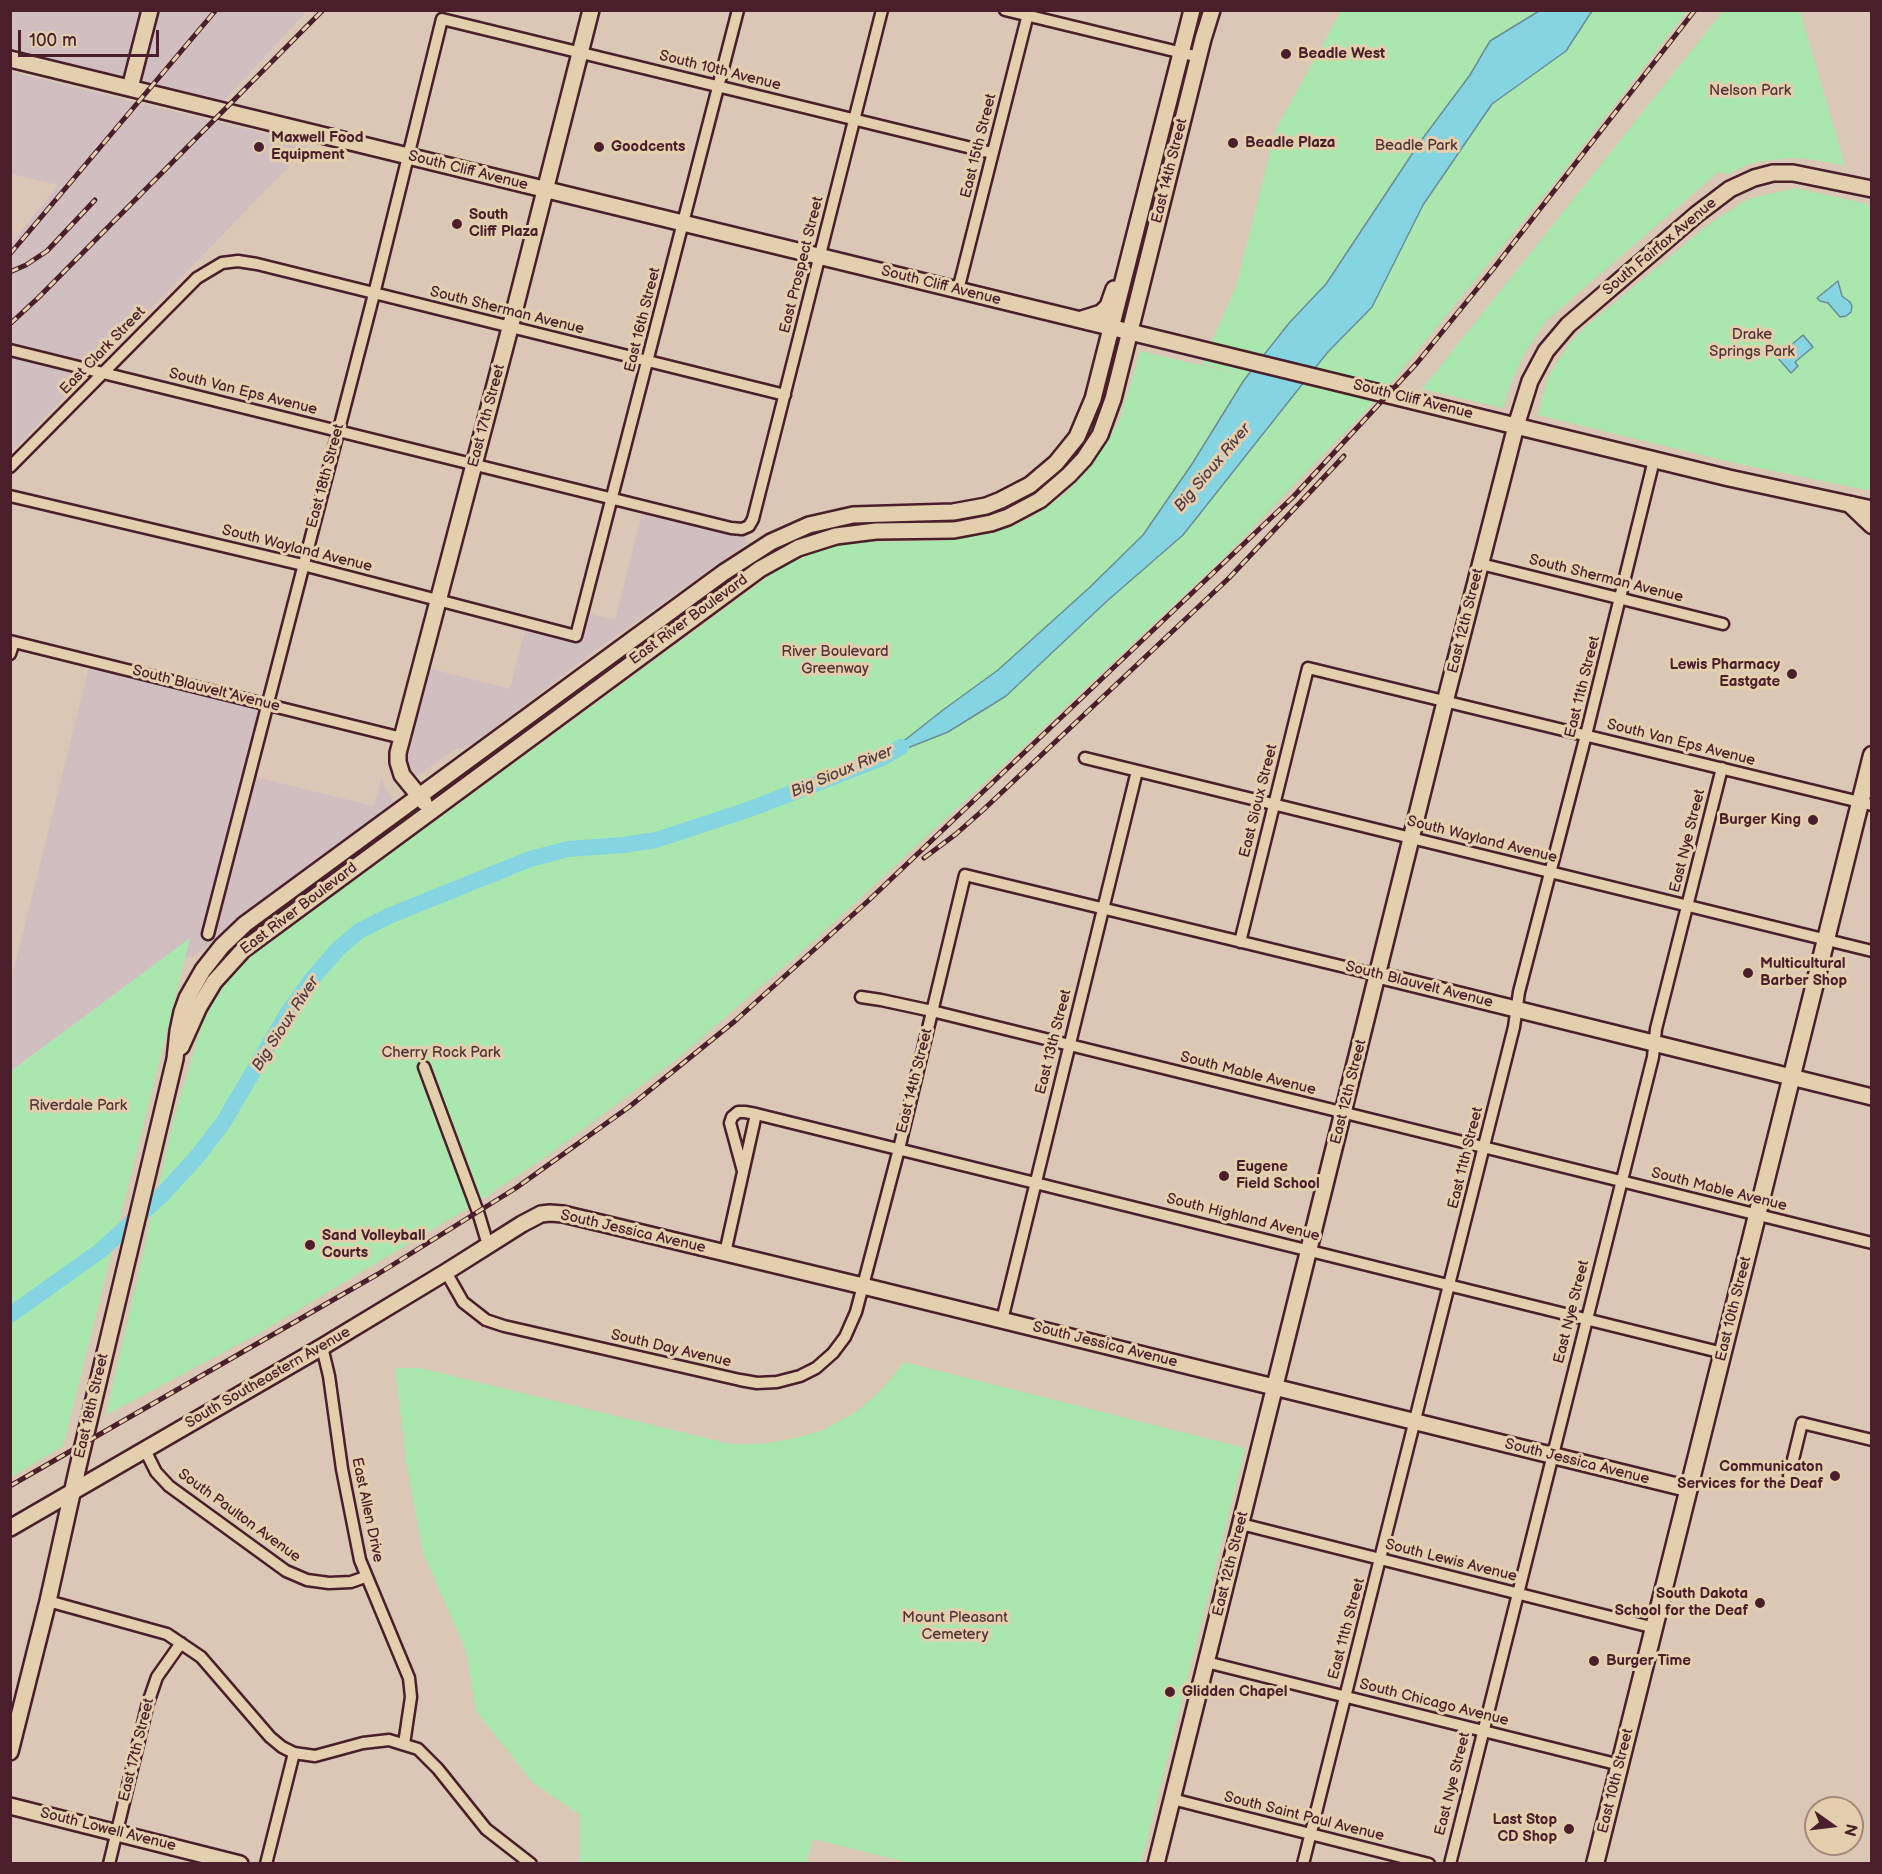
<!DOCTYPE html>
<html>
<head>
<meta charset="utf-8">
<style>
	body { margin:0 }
	#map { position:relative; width:1882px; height:1874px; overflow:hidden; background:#dac7b6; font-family:"Balsamiq Sans",sans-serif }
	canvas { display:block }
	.frame { position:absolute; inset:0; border:12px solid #4a1f2b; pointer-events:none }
	.north { position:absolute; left:1804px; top:1796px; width:60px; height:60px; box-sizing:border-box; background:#e3cfad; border:2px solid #a68979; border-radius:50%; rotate:104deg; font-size:16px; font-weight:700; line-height:24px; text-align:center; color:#4a1f2b }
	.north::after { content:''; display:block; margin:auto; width:21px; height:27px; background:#4a1f2b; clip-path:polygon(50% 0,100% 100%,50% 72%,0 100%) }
	.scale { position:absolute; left:18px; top:30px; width:141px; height:27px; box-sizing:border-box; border:3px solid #4a1f2b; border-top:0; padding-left:8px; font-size:18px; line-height:21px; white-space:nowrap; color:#4a1f2b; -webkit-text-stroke:4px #e3cfad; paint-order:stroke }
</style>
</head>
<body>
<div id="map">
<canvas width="1882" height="1874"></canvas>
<div class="frame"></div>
<div class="north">N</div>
<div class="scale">100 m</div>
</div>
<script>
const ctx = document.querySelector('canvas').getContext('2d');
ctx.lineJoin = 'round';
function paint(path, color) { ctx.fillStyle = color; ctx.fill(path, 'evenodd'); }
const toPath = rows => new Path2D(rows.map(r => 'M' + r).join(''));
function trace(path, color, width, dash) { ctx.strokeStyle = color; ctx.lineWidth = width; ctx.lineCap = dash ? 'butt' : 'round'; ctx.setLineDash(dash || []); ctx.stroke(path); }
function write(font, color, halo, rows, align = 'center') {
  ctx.font = font + ' "Balsamiq Sans",sans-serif'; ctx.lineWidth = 6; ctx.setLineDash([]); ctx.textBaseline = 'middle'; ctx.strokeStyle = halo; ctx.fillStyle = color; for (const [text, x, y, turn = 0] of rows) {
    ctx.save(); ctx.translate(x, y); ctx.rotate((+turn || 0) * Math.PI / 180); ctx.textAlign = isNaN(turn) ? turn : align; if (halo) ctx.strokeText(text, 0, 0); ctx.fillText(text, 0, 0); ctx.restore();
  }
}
paint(toPath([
	[11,11,307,11,216,109,11,59],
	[11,72,308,144,305,150,11,452,11,244,58,185,11,174],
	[643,510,744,534,746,544,593,652,475,743,454,750,415,778,406,766,404,755,427,668,510,689,526,627,579,642,587,613,615,620],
	[89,667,260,708,243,774,374,806,382,777,386,789,397,807,197,954,185,958,189,939,11,1071,11,981]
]), '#d0bec1');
paint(toPath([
	[1724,10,1800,11,1845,166,1810,159,1791,158,1762,161,1744,166,1729,174,1718,172,1546,321,1524,354,1511,383,1503,408,1422,389],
	[1341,11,1687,11,1558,178,1396,377,1370,406,1230,551,1040,731,817,938,677,1059,547,1156,475,1204,256,1335,106,1415,174,1117,202,1024,216,997,231,976,256,952,783,566,823,549,859,542,940,541,991,533,1018,524,1042,511,1064,494,1087,471,1104,446,1120,419,1140,351,1243,375,1202,364,1236,286,1276,129],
	[846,771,753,808,682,831,682,830],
	[453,891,372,926,371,926,391,915],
	[1796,188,1871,205,1871,491,1739,464,1538,415,1548,377,1568,345,1585,327,1708,225,1724,214,1748,199],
	[190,938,63,1446,11,1477,11,1071],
	[904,1362,1245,1448,1141,1863,910,1863,813,1839,806,1863,579,1863,580,1815,533,1783,476,1711,466,1651,423,1553,406,1461,395,1368,420,1368,730,1444,762,1444,796,1438,825,1429,856,1412,881,1390]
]), '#a9e7ae');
const water = toPath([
	[1539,11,1592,11,1566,51,1492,104,1423,205,1372,307,1327,353,1183,535,1107,601,1006,696,948,732,882,758,943,710,998,670,1089,588,1143,535,1192,464,1244,380,1290,322,1326,284,1420,142,1470,75,1490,41,1539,11],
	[1838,281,1842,296,1850,302,1852,306,1851,312,1846,316,1840,317,1828,303,1820,301,1817,298,1838,281],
	[1803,335,1813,347,1795,362,1798,366,1791,373,1777,357,1803,335]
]);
paint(water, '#85d4e1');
trace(water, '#6d8c98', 1.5);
trace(toPath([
	[10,1315,100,1251,162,1195,196,1158,223,1123,287,1014,311,980,338,949,359,931,391,915,530,859,568,849,623,845,656,840,753,808,882,758,901,747]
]), '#85d4e1', 16);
const street = toPath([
	[1005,10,1199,57],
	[958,290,1029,10],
	[10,350,731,528,742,529,749,526,753,519,882,10],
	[10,467,197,278,222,263,238,261,257,264,785,395],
	[10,496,303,565,576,636,738,10],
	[1481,564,1723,624],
	[10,641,402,738],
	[10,654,14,642],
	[1085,758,1872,951],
	[208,934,374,294,442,19,992,153],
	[1240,942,1308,668,1872,805],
	[861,997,881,1000,932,1011,1872,1243],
	[424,1067,478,1212,488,1245],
	[756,1114,1723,1353],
	[725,1253,756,1114,745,1112,738,1112,732,1117,730,1123,743,1171],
	[446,1272,463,1302,486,1320,504,1326,740,1380,757,1383,777,1382,800,1376,816,1368,833,1353,845,1337,856,1312,899,1149,965,875,1378,975],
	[1002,1320,1137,771],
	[322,1347,329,1376,342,1469,360,1560,409,1678,411,1697,404,1744],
	[145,1450,156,1472,169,1486,286,1571,307,1580,329,1583,351,1582,365,1577],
	[1789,1476,1802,1423,1872,1440],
	[1241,1524,1655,1628],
	[48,1601,167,1634,201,1657,270,1737,282,1747,294,1753,315,1756,363,1743,389,1740,418,1749,438,1769,486,1829,531,1864],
	[1206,1662,1620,1765],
	[1172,1799,1429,1864],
	[109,1864,148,1703,157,1677,181,1643],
	[266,1864,294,1753],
	[1303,1864,1514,1027,1519,992,1586,735,1654,460],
	[1450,1864,1653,1057,1656,1029,1722,768]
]);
const secondary = toPath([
	[10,59,1729,478,1872,509],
	[130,88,150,10],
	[1082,319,1101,313,1108,306,1114,289],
	[424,802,402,775,398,762,398,753,510,328,591,10],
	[1378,975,1872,1097],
	[181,1047,199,1007,214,982,243,950,760,569,798,548,836,536,876,531,954,530,991,523,1008,517,1040,500,1069,475,1084,459,1100,435,1113,399,1203,39,1212,10],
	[10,1528,322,1347,446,1272,522,1224,541,1214,550,1213,563,1214,863,1286,1689,1489],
	[10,1752,48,1601,77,1471,175,1059,178,1031,182,1012,187,998,203,970,222,946,245,924,723,573,771,542,809,525,853,515,953,512,986,506,1001,500,1030,485,1056,463,1077,437,1093,399,1192,10],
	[10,1806,240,1864],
	[1156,1864,1445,702,1516,426,1530,381,1546,351,1568,325,1697,214,1730,189,1754,178,1773,173,1793,173,1872,189]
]);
const primary = toPath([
	[1851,505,1872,525],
	[1595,1864,1872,755]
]);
trace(street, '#4a1f2b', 15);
trace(secondary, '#4a1f2b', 20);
trace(primary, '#4a1f2b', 21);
trace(street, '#e3cfad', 10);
trace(secondary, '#e3cfad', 15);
trace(primary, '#e3cfad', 16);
const rail = toPath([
	[10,254,216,10],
	[10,272,26,265,47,251,95,200],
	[10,324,39,297,323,10],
	[924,858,956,834,982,811,1229,578,1344,456],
	[10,1486,378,1274,516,1188,629,1107,735,1021,868,901,1293,497,1417,363,1494,268,1695,10]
]);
trace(rail, '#4a1f2b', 5);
trace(rail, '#e3cfad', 3, [9]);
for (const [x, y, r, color] of [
	[1286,54,6,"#4a1f2b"],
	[1233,143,6,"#4a1f2b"],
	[259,147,6,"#4a1f2b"],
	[599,147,6,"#4a1f2b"],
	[457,224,6,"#4a1f2b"],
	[1792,674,6,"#4a1f2b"],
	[1813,820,6,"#4a1f2b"],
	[1748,973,6,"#4a1f2b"],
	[1224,1176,6,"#4a1f2b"],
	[310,1245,6,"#4a1f2b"],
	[1835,1476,6,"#4a1f2b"],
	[1760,1603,6,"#4a1f2b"],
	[1594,1661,6,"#4a1f2b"],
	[1170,1692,6,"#4a1f2b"],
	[1569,1829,6,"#4a1f2b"]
]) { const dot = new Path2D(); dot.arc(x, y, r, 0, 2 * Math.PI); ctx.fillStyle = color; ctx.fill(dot); trace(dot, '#e3cfad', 2); }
write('bold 15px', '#4a1f2b', '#e3cfad', [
	["Beadle West",1298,54],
	["Maxwell Food",271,138],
	["Equipment",271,155],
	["Beadle Plaza",1245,143],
	["Goodcents",611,147],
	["South",469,215],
	["Cliff Plaza",469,232],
	["Lewis Pharmacy",1780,665,"right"],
	["Eastgate",1780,682,"right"],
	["Burger King",1801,820,"right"],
	["Multicultural",1760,964],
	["Barber Shop",1760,981],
	["Eugene",1236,1167],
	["Field School",1236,1184],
	["Sand Volleyball",322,1236],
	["Courts",322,1253],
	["Communicaton",1823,1467,"right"],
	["Services for the Deaf",1823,1484,"right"],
	["South Dakota",1748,1594,"right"],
	["School for the Deaf",1748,1611,"right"],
	["Burger Time",1606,1661],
	["Glidden Chapel",1182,1692],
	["Last Stop",1557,1820,"right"],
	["CD Shop",1557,1837,"right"]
], 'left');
write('15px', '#4a1f2b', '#e3cfad', [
	["South 10th Avenue",720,71,14],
	["East 15th Street",979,146,-76],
	["South Cliff Avenue",468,171,14],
	["East 14th Street",1170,171,-76],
	["South Fairfax Avenue",1660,247,-40],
	["East Prospect Street",802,265,-76],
	["South Cliff Avenue",941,286,14],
	["South Sherman Avenue",507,311,14],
	["East 16th Street",643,320,-76],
	["East Clark Street",103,351,-46],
	["South Van Eps Avenue",243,392,14],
	["South Cliff Avenue",1413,400,14],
	["East 17th Street",487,416,-75],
	["East 18th Street",326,476,-75],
	["South Wayland Avenue",297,549,14],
	["South Sherman Avenue",1606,579,14],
	["East River Boulevard",689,620,-36],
	["East 12th Street",1466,621,-76],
	["East 11th Street",1583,687,-76],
	["South Blauvelt Avenue",206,689,14],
	["South Van Eps Avenue",1681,743,14],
	["East Sioux Street",1259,801,-76],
	["South Wayland Avenue",1482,840,14],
	["East Nye Street",1688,841,-76],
	["East River Boulevard",299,909,-37],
	["South Blauvelt Avenue",1419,985,14],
	["East 13th Street",1054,1042,-76],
	["South Mable Avenue",1248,1074,14],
	["East 14th Street",915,1081,-76],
	["East 12th Street",1349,1092,-76],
	["East 11th Street",1466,1158,-76],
	["South Mable Avenue",1719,1190,14],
	["South Highland Avenue",1243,1218,14],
	["South Jessica Avenue",633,1232,13],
	["East 10th Street",1734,1309,-76],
	["East Nye Street",1572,1312,-76],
	["South Jessica Avenue",1105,1345,14],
	["South Day Avenue",671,1349,13],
	["South Southeastern Avenue",268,1378,-30],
	["East 18th Street",92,1406,-77],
	["South Jessica Avenue",1577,1462,14],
	["East Allen Drive",367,1510,78],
	["South Paulton Avenue",239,1516,36],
	["South Lewis Avenue",1451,1561,14],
	["East 12th Street",1231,1564,-76],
	["East 11th Street",1347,1629,-75],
	["South Chicago Avenue",1434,1703,14],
	["East 17th Street",137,1750,-76],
	["East 10th Street",1616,1781,-76],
	["East Nye Street",1453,1784,-76],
	["South Saint Paul Avenue",1304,1817,14],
	["South Lowell Avenue",108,1830,14]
]);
write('15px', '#543338', '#e3cfad', [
	["Nelson Park",1750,91],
	["Beadle Park",1416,146],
	["Drake",1752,335],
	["Springs Park",1752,352],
	["River Boulevard",835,652],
	["Greenway",835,669],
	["Cherry Rock Park",441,1053],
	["Riverdale Park",78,1106],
	["Mount Pleasant",955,1618],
	["Cemetery",955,1635]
]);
write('italic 16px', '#533a46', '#e3cfad', [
	["Big Sioux River",1213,468,-50],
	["Big Sioux River",842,772,-23],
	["Big Sioux River",286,1024,-57]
]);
</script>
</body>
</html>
